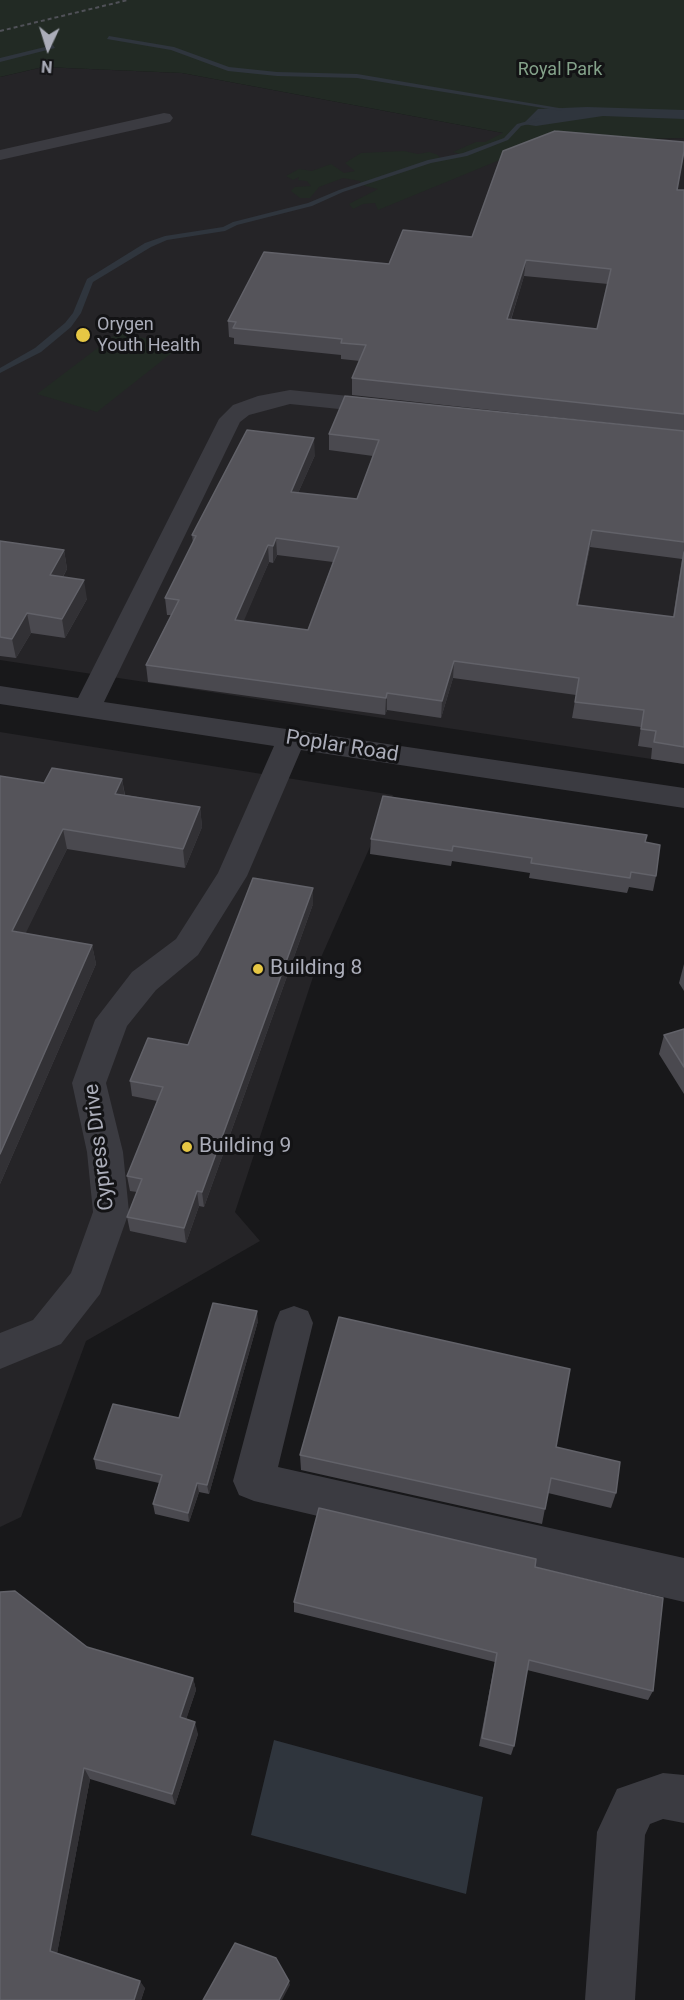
<!DOCTYPE html>
<html>
<head>
<meta charset="utf-8">
<style>
	body { margin:0 }
	#map { position:relative; width:684px; height:2000px; overflow:hidden; background:#18181a; font-family:Roboto,sans-serif }
	canvas { display:block }
	.north { position:absolute; left:18px; top:18px; width:60px; height:60px; -webkit-text-stroke:4px #131315; paint-order:stroke; rotate:184deg; font-size:16px; font-weight:700; line-height:24px; text-align:center; color:#abadb9 }
	.north::after { content:''; display:block; margin:auto; width:21px; height:27px; background:#abadb9; clip-path:polygon(50% 0,100% 100%,50% 72%,0 100%) }
</style>
</head>
<body>
<div id="map">
<canvas width="684" height="2000"></canvas>
<div class="north">N</div>
</div>
<script>
const ctx = document.querySelector('canvas').getContext('2d');
ctx.lineJoin = 'round';
function paint(path, color) { ctx.fillStyle = color; ctx.fill(path, 'evenodd'); }
const toPath = rows => new Path2D(rows.map(r => 'M' + r).join(''));
function trace(path, color, width, dash) { ctx.strokeStyle = color; ctx.lineWidth = width; ctx.lineCap = dash ? 'butt' : 'round'; ctx.setLineDash(dash || []); ctx.stroke(path); }
function write(font, color, halo, rows, align = 'center') {
  ctx.font = font + ' Roboto,sans-serif'; ctx.lineWidth = 6; ctx.setLineDash([]); ctx.textBaseline = 'middle'; ctx.strokeStyle = halo; ctx.fillStyle = color; for (const [text, x, y, turn = 0] of rows) {
    ctx.save(); ctx.translate(x, y); ctx.rotate((+turn || 0) * Math.PI / 180); ctx.textAlign = isNaN(turn) ? turn : align; if (halo) ctx.strokeText(text, 0, 0); ctx.fillText(text, 0, 0); ctx.restore();
  }
}
paint(toPath([
	[43,67,182,73,546,141,684,138,684,764,0,660,0,77],
	[0,732,393,795,315,971,235,1212,260,1241,86,1341,21,1517,0,1527]
]), '#252427');
paint(toPath([
	[0,0,684,0,684,138,546,141,378,210,375,203,363,204,353,209,349,204,378,189,361,185,360,181,343,178,319,187,310,198,300,198,291,191,295,187,311,186,307,181,298,180,299,177,293,180,286,176,299,169,312,171,331,164,344,173,355,171,345,163,361,153,404,151,418,154,429,152,438,155,441,159,463,155,453,152,476,142,485,142,503,133,182,73,43,67,0,77],
	[120,331,178,348,97,412,37,394]
]), '#222a24');
paint(toPath([
	[587,107,684,110,684,119,603,116,536,126,523,124,538,109],
	[274,1740,483,1797,466,1894,251,1835]
]), '#2f353d');
paint(toPath([
	[109,36,174,47,229,67,277,72,357,74,565,109,562,111,357,78,277,76,228,71,171,50,107,39,109,36],
	[53,45,55,48,0,62,0,58,53,45],
	[539,118,541,119,541,121,521,126,508,140,467,156,431,163,343,192,312,206,237,225,225,231,167,240,151,247,93,282,81,313,71,327,41,352,0,373,0,368,35,348,65,323,73,313,87,279,145,243,165,236,223,227,233,222,308,203,339,190,428,160,463,153,504,138,517,124,539,118]
]), '#2f353d');
paint(toPath([
	[164,113,170,114,173,118,170,122,0,160,0,150,164,113],
	[290,390,388,400,396,402,399,407,396,412,388,414,290,404,249,415,240,422,104,702,684,788,684,808,301,750,247,876,198,955,156,990,127,1026,106,1083,123,1152,129,1212,100,1294,61,1344,0,1369,0,1333,33,1320,71,1273,93,1212,87,1152,72,1083,95,1020,132,972,176,939,218,873,274,746,0,704,0,686,78,698,219,419,233,405,258,396,290,390],
	[294,1306,308,1311,313,1323,278,1467,684,1558,684,1602,254,1501,239,1495,233,1481,275,1323,280,1311,294,1306],
	[663,1773,684,1775,684,1823,663,1819,650,1824,645,1835,635,2000,585,2000,597,1832,617,1789,663,1773]
]), '#3b3b41');
trace(toPath([
	[0,31,128,0]
]), '#505158', 2, [4, 3]);
paint(toPath([
	[684,153,677,190,684,190,684,764,651,759,652,748,638,746,641,727,572,718,576,695,453,678,441,718,387,710,385,715,148,682,146,665,171,615,167,615,165,598,193,543,192,535,315,455,298,493,357,499,373,456,329,450,329,434,655,428,352,395,352,378,360,361,341,359,341,355,234,344,234,338,229,337,228,321,389,264,472,237],
	[524,276,608,284,597,329,511,320],
	[590,547,682,559,673,617,578,605],
	[277,555,333,562,308,630,243,621,269,562,273,563],
	[0,541,64,550,67,569,63,577,87,599,65,638,31,633,16,658,0,656],
	[0,776,44,783,122,779,125,795,200,807,202,827,185,868,67,849,25,933,92,945,96,964,0,1184],
	[371,839,645,842,656,876,653,891,629,887,627,893,529,878,530,873,452,861,451,866,370,854],
	[313,904,204,1207,199,1206,186,1243,130,1231,127,1217,137,1192,130,1191,127,1176,157,1101,132,1096,130,1081,188,1045],
	[684,964,684,991,679,983],
	[684,1029,684,1094,659,1054,664,1035],
	[258,1321,209,1494,199,1492,189,1522,155,1514,153,1504,159,1483,96,1469,94,1459,179,1418],
	[556,1447,616,1493,611,1508,548,1493,542,1524,301,1470,300,1455],
	[535,1567,653,1691,648,1700,527,1670,514,1746,511,1755,479,1746,495,1662,294,1612,294,1602],
	[87,1647,193,1678,196,1690,186,1719,198,1734,175,1805,90,1779,57,1953,145,1988,141,2000,0,2000]
]), '#4a494f');
paint(toPath([
	[526,260,524,276,506,335,507,319],
	[314,438,315,455,291,509,291,492],
	[592,530,590,547,574,622,577,605],
	[276,538,277,555,273,563,273,546],
	[268,545,269,562,237,637,235,620],
	[64,550,67,569,53,594,50,575],
	[84,580,87,599,65,638,62,619],
	[27,613,31,633,16,658,12,639],
	[454,661,453,678,441,718,442,701],
	[387,693,387,710,385,715,386,698],
	[122,779,125,798,115,794],
	[200,807,202,827,185,868,183,849],
	[63,829,67,849,17,951,12,931],
	[313,888,313,904,204,1207,202,1192],
	[92,945,96,964,0,1184,0,1154],
	[197,1191,199,1206,186,1243,184,1228],
	[257,1311,258,1321,209,1494,207,1485],
	[197,1483,199,1492,189,1522,188,1513],
	[193,1678,196,1690,183,1729,180,1717],
	[195,1722,198,1734,175,1805,172,1794],
	[84,1768,90,1779,56,1959,50,1951],
	[140,1981,145,1988,141,2000,134,2000],
	[289,1981,290,1985,282,2000,279,2000]
]), '#323135');
const building = toPath([
	[555,131,684,142,684,151,677,190,684,190,684,414,352,378,366,345,341,343,342,339,233,328,236,322,228,321,264,252,389,264,403,230,472,237,503,151,555,131],
	[526,260,611,269,597,329,507,319,526,260],
	[345,396,684,431,684,542,592,530,577,605,674,617,684,552,684,747,654,742,656,731,641,729,644,710,575,702,579,678,454,661,442,701,387,693,386,698,146,665,179,600,165,598,196,536,192,535,247,430,314,438,291,492,357,499,379,440,329,434,345,396],
	[276,538,339,547,308,630,235,620,268,545,273,546,276,538],
	[0,541,64,550,50,575,84,580,62,619,27,613,12,639,0,637,0,541],
	[52,768,122,779,115,794,200,807,183,849,63,829,12,931,92,945,0,1154,0,776,44,783,52,768],
	[383,796,647,835,645,842,660,845,656,876,631,872,630,878,531,863,532,858,453,846,452,851,371,839,383,796],
	[253,878,313,888,202,1192,197,1191,184,1228,127,1217,142,1179,127,1176,163,1087,130,1081,148,1038,188,1045,253,878],
	[684,1029,684,1067,664,1035,684,1029],
	[213,1303,257,1311,207,1485,197,1483,188,1513,153,1504,162,1475,94,1459,113,1404,179,1418,213,1303],
	[339,1317,570,1369,556,1447,620,1462,616,1493,551,1478,545,1509,300,1455,339,1317],
	[319,1508,536,1559,535,1567,663,1598,653,1691,529,1660,514,1746,482,1738,497,1653,294,1602,319,1508],
	[15,1591,87,1647,193,1678,180,1717,195,1722,172,1794,84,1768,50,1951,140,1981,134,2000,0,2000,0,1592,15,1591],
	[235,1943,276,1958,289,1981,279,2000,203,2000,235,1943]
]);
paint(building, '#55545a');
trace(building, '#626269', 1.5);
for (const [x, y, r, color] of [
	[83,335,8,"#e6c744"],
	[258,969,6,"#e6c744"],
	[187,1147,6,"#e6c744"]
]) { const dot = new Path2D(); dot.arc(x, y, r, 0, 2 * Math.PI); ctx.fillStyle = color; ctx.fill(dot); trace(dot, '#131315', 2); }
write('18px', '#84a28a', '#131315', [
	["Royal Park",560,70]
]);
write('18px', '#abadb9', '#131315', [
	["Orygen",97,325],
	["Youth Health",97,346]
], 'left');
write('21px', '#abadb9', '#131315', [
	["Poplar Road",342,747,9],
	["Cypress Drive",100,1147,-97]
]);
write('21px', '#abadb9', '#131315', [
	["Building 8",270,969],
	["Building 9",199,1147]
], 'left');
</script>
</body>
</html>
